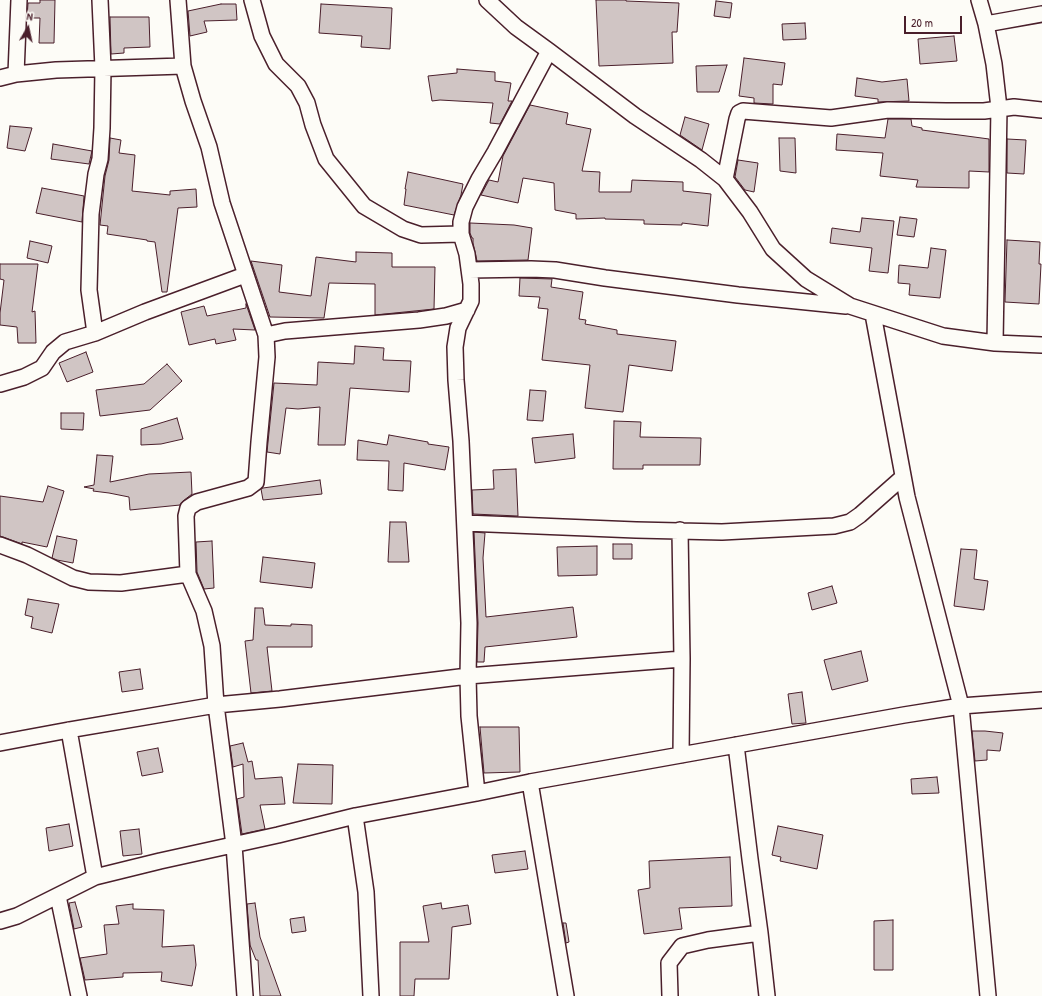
<!DOCTYPE html>
<html>
<head>
<meta charset="utf-8">
<style>
	body { margin:0 }
	#map { position:relative; width:1042px; height:996px; overflow:hidden; background:#fdfcf7; font-family:"Patrick Hand",sans-serif }
	canvas { display:block }
	.north { position:absolute; left:8px; top:8px; width:40px; height:40px; -webkit-text-stroke:3px #fdfcf7; paint-order:stroke; rotate:9deg; font-size:11px; font-weight:700; line-height:16px; text-align:center; color:#4a1f2b }
	.north::after { content:''; display:block; margin:auto; width:14px; height:18px; background:#4a1f2b; clip-path:polygon(50% 0,100% 100%,50% 72%,0 100%) }
	.scale { position:absolute; left:904px; top:16px; width:58px; height:18px; box-sizing:border-box; border:2px solid #4a1f2b; border-top:0; padding-left:5px; font-size:12px; line-height:14px; white-space:nowrap; color:#4a1f2b; -webkit-text-stroke:3px #fdfcf7; paint-order:stroke }
</style>
</head>
<body>
<div id="map">
<canvas width="1042" height="996"></canvas>
<div class="north">N</div>
<div class="scale">20 m</div>
</div>
<script>
const ctx = document.querySelector('canvas').getContext('2d');
ctx.lineJoin = 'round';
function paint(path, color) { ctx.fillStyle = color; ctx.fill(path, 'evenodd'); }
const toPath = rows => new Path2D(rows.map(r => 'M' + r).join(''));
function trace(path, color, width, dash) { ctx.strokeStyle = color; ctx.lineWidth = width; ctx.lineCap = dash ? 'butt' : 'round'; ctx.setLineDash(dash || []); ctx.stroke(path); }
const building = toPath([
	[40,0,55,0,54,43,39,43,40,18,27,18,28,3,40,3,40,0],
	[596,0,626,0,626,1,679,3,677,32,672,32,673,63,599,66,596,0],
	[716,1,732,3,730,18,714,16,716,1],
	[221,4,236,4,237,20,204,21,207,32,190,36,188,11,221,4],
	[321,4,392,8,390,49,361,47,362,36,319,33,321,4],
	[110,17,149,17,150,47,124,48,124,53,111,54,110,17],
	[805,23,806,39,783,40,782,24,805,23],
	[954,36,957,61,920,64,918,39,954,36],
	[744,58,785,63,782,85,773,84,773,104,754,103,754,98,739,96,744,58],
	[727,65,719,92,697,92,696,66,727,65],
	[457,69,495,72,495,81,511,83,508,101,512,101,500,124,490,123,493,103,440,100,432,101,428,76,457,73,457,69],
	[857,78,882,82,907,79,909,101,878,102,878,99,855,96,857,78],
	[530,105,568,113,566,124,591,129,582,171,600,172,599,192,631,192,632,180,683,182,683,191,711,194,708,226,682,223,682,225,644,224,644,220,605,219,605,218,576,219,576,214,555,210,554,183,523,178,518,203,481,195,489,180,498,182,503,156,530,105],
	[685,117,709,124,702,150,680,135,685,117],
	[888,119,911,119,912,126,922,128,922,130,989,139,989,172,969,171,969,188,916,187,918,180,880,176,883,153,836,150,837,134,885,138,888,119],
	[10,126,32,128,25,151,7,148,10,126],
	[110,138,121,140,119,153,135,155,132,191,170,195,170,191,196,189,197,207,178,208,167,292,162,292,155,242,147,241,147,240,107,234,108,226,100,225,105,176,109,160,110,138],
	[779,138,795,138,796,173,780,171,779,138],
	[1007,139,1026,140,1024,174,1007,173,1007,139],
	[53,144,92,151,89,164,51,159,53,144],
	[738,160,758,163,754,192,745,190,735,177,738,160],
	[408,172,463,184,461,195,454,215,404,205,406,189,405,189,408,172],
	[42,188,84,196,82,222,36,213,42,188],
	[900,217,917,219,914,237,897,235,900,217],
	[862,218,894,221,888,273,869,271,872,248,830,243,832,228,860,232,862,218],
	[470,223,514,225,532,228,528,260,477,261,473,243,473,238,472,238,470,233,470,223],
	[1007,240,1040,242,1039,264,1041,264,1039,304,1005,302,1007,240],
	[30,241,52,246,48,263,27,258,30,241],
	[931,248,946,250,940,298,909,295,910,284,898,283,899,265,928,268,931,248],
	[356,252,392,253,392,267,435,267,434,309,375,315,375,284,329,283,324,318,270,317,251,261,282,265,279,292,311,296,316,257,356,262,356,252],
	[0,264,38,264,32,312,35,311,36,343,18,343,17,327,0,325,0,313,4,280,0,279,0,264],
	[520,278,552,279,551,287,583,292,579,319,586,320,585,324,617,330,617,334,676,341,672,371,629,365,623,412,585,408,590,365,542,360,548,309,538,308,540,297,519,296,520,278],
	[246,304,255,330,233,329,236,340,216,344,215,339,189,345,181,312,204,306,207,316,246,308,246,304],
	[355,346,384,348,383,360,411,361,409,392,350,388,345,445,318,445,320,407,298,409,286,408,280,454,267,452,274,383,317,385,318,362,354,364,355,346],
	[86,352,93,372,67,382,59,363,86,352],
	[167,364,182,381,150,410,100,416,96,390,144,384,167,364],
	[530,390,546,391,543,421,527,420,530,390],
	[61,413,84,413,83,430,61,429,61,413],
	[177,418,183,439,161,444,141,445,141,429,177,418],
	[614,421,641,422,640,437,701,438,700,465,643,465,643,469,613,469,614,421],
	[573,434,575,458,535,463,532,438,573,434],
	[389,435,428,442,428,444,449,447,445,470,404,463,403,491,388,490,389,461,357,460,358,440,387,445,389,435],
	[97,455,113,456,110,482,149,474,191,472,192,494,183,501,180,505,130,510,129,497,109,493,93,491,94,489,84,487,94,485,97,455],
	[516,469,518,516,473,514,472,490,494,489,493,470,516,469],
	[320,480,322,494,263,500,261,489,263,488,320,480],
	[48,486,64,491,47,547,22,542,22,544,0,536,0,496,43,502,48,486],
	[390,522,406,522,409,562,388,562,390,522],
	[474,532,485,533,483,558,486,617,573,607,577,637,485,647,484,662,477,662,478,623,474,532],
	[57,536,77,540,73,563,57,560,52,558,57,536],
	[212,541,214,588,204,589,197,572,196,542,212,541],
	[613,544,632,544,632,559,613,559,613,544],
	[597,546,597,575,558,576,557,547,597,546],
	[961,549,977,550,974,579,988,581,984,610,954,606,961,549],
	[263,557,315,563,312,588,260,582,263,557],
	[832,586,837,603,812,610,808,593,832,586],
	[28,599,59,604,52,633,31,628,33,617,25,615,28,599],
	[255,608,263,608,265,625,291,626,291,624,312,625,312,647,267,647,272,691,251,693,245,641,253,640,255,608],
	[861,651,868,681,832,690,824,660,861,651],
	[140,669,143,689,122,692,119,672,140,669],
	[802,692,806,723,792,724,788,694,802,692],
	[480,727,519,727,520,772,484,773,480,727],
	[972,731,985,731,1003,733,1000,751,987,750,987,760,975,761,972,731],
	[243,743,248,762,252,761,255,779,282,777,285,804,260,805,265,829,242,834,237,799,244,797,243,764,233,767,230,746,243,743],
	[158,748,163,772,142,776,137,752,158,748],
	[298,764,333,765,332,804,293,803,298,764],
	[937,777,939,793,912,794,911,779,937,777],
	[69,824,73,846,49,851,46,828,69,824],
	[778,826,823,835,817,869,780,861,781,857,772,855,778,826],
	[139,829,142,854,123,856,120,831,139,829],
	[525,851,528,869,495,873,492,855,525,851],
	[730,857,732,906,679,908,682,929,644,934,638,890,650,888,649,861,730,857],
	[75,902,82,927,74,929,69,903,75,902],
	[255,903,260,937,281,996,260,996,258,960,256,960,250,945,247,904,255,903],
	[441,903,442,909,468,905,471,924,452,927,449,979,415,979,414,996,400,996,400,942,429,942,423,906,441,903],
	[133,904,133,909,164,910,162,947,194,945,196,965,192,986,161,981,162,972,123,973,123,977,85,980,80,958,107,954,104,925,119,924,116,906,133,904],
	[304,917,306,931,292,933,290,919,304,917],
	[893,920,893,970,874,970,874,921,893,920],
	[563,923,566,923,569,942,566,943,563,923]
]);
paint(building, '#d0c5c4');
trace(building, '#4a1f2b', 1);
const street = toPath([
	[178,0,183,66,193,101,209,147,222,203,266,335,267,357,259,442,256,482,248,488,197,502,188,508,186,516,188,574,204,611,212,646,216,705,234,845,245,996],
	[252,0,262,36,276,64,298,86,307,103,313,125,326,159,364,206,403,229,421,235,461,234],
	[487,0,516,27,549,51,635,116,701,160,725,179,750,212,773,249,806,279,850,306,943,336,995,343,1042,345],
	[979,0,986,24,994,64,999,108,995,343],
	[986,24,1042,14],
	[16,74,19,0],
	[0,78,16,74,56,70,183,66],
	[725,179,737,119,739,113,743,111,831,118,888,110,946,111,984,111,1014,107,1042,110],
	[469,270,531,269,555,270,605,278,738,295,846,306],
	[873,314,907,497,961,706,988,996],
	[95,333,89,290,91,214,96,174,100,159,102,128,103,68,100,0],
	[266,335,285,331,419,320,446,316,467,310],
	[0,384,24,377,42,368,53,352,65,342,95,333,145,312,245,275],
	[465,523,636,530,722,532,834,526,850,522,860,515,903,477],
	[680,530,682,659,681,755],
	[0,545,27,555,73,578,89,582,121,583,188,574],
	[69,730,95,877],
	[0,743,69,730,216,705,280,699,468,676,682,659],
	[736,745,750,859,760,933,767,996],
	[530,782,566,996],
	[477,793,469,716,468,676,469,623,461,441,456,380,455,347,458,328,471,301,471,284,467,254,461,234,461,222,465,207,479,179,495,152,549,51],
	[355,816,366,892,371,996],
	[58,896,79,996],
	[0,921,17,916,95,877,160,861,278,835,355,816,477,793,530,782,904,715,961,706,1042,700],
	[670,996,669,963,682,946,708,940,760,933]
]);
trace(street, '#4a1f2b', 18);
trace(street, '#fdfcf7', 15);
</script>
</body>
</html>
